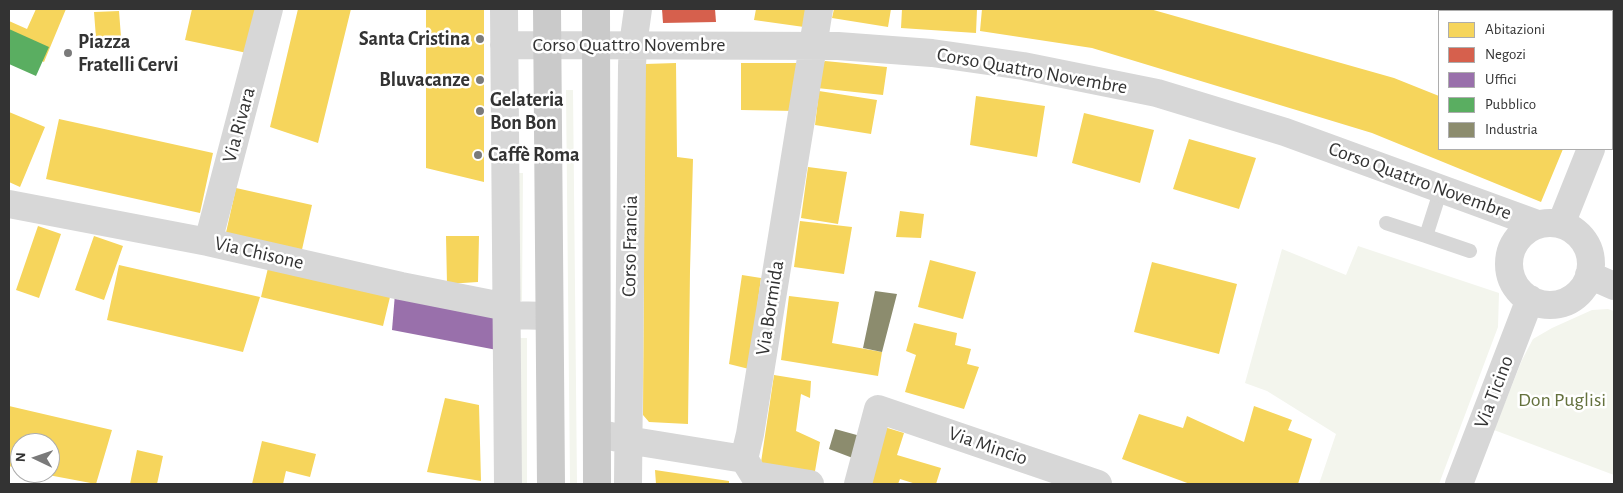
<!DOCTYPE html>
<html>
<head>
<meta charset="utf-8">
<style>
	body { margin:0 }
	#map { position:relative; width:1623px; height:493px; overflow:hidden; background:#fff; font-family:"Alegreya Sans",sans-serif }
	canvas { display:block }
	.frame { position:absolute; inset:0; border:10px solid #333; pointer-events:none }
	.legend { position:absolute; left:1438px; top:10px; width:175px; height:140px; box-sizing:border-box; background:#fff; border:1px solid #adadad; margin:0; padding:6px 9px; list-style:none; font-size:15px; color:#333 }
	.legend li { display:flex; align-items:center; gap:10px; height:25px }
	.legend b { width:25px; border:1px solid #adadad }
	.north { position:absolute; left:10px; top:433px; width:50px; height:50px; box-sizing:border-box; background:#fff; border:1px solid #adadad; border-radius:50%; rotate:273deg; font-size:14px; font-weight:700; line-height:20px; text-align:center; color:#333 }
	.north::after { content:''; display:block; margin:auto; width:18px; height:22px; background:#7a7a7a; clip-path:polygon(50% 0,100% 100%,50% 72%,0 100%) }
</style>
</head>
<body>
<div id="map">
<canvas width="1623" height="493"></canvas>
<div class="frame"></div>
<ul class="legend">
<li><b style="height:14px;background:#f6d55c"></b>Abitazioni</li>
<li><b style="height:14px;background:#d6604d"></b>Negozi</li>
<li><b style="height:14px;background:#9970ab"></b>Uffici</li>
<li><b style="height:14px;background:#5aae61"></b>Pubblico</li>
<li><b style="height:14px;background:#8c8c6e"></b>Industria</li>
</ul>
<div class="north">N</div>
</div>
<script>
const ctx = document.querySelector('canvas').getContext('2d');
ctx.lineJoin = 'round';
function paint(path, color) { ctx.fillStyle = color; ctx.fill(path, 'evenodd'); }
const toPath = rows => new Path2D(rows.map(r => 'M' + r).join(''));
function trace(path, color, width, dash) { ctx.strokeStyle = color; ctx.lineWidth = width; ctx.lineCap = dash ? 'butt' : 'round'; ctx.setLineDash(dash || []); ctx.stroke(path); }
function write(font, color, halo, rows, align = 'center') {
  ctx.font = font + ' "Alegreya Sans",sans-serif'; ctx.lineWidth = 5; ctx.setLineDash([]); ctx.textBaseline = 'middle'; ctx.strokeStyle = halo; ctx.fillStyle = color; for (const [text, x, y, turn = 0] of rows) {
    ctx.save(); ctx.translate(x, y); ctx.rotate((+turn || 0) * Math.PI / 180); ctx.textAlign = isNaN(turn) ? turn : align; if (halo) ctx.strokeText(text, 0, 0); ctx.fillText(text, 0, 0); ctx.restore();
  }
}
paint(toPath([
	[566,90,573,90,577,484,570,484],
	[516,173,523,173,522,301,519,300],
	[1358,246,1499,293,1498,327,1439,484,1319,484,1336,434,1267,391,1245,383,1282,249,1346,275],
	[1608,309,1614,311,1614,475,1494,430,1522,360,1533,339,1552,328,1592,310],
	[518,338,527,338,527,484,518,484]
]), '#f3f5ed');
paint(toPath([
	[36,9,66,9,44,62,9,47,9,21,27,29],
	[192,9,256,9,247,53,185,40],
	[298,9,351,9,318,143,270,127],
	[426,9,484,9,484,182,426,168],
	[756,9,807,9,804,27,754,20],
	[834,9,891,9,888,27,832,18],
	[902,9,977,9,976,33,901,28],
	[982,9,1150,9,1394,78,1439,96,1439,149,1563,149,1541,202,1372,133,1092,48,980,31],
	[119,11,121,37,96,38,94,12],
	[825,61,887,67,883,95,817,88,819,67],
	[676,63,677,157,693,159,690,271,688,424,649,422,643,415,645,64],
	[741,63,796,63,796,111,741,110],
	[819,91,877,100,871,134,815,125],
	[976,96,1045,106,1037,157,970,145],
	[9,112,45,127,20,187,9,182],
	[1084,113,1154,130,1140,183,1072,163],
	[59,119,213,153,200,213,46,179],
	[1189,139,1256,158,1239,209,1173,189],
	[808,167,847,172,838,224,801,218],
	[236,188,312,205,301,254,225,237],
	[900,211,924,214,921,238,896,237],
	[800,221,852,227,844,274,794,267],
	[38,226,61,234,39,298,16,290],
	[94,236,123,246,104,300,75,290],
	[446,236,479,236,478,282,447,284],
	[930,260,976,272,963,319,918,307],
	[1152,262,1237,284,1219,354,1134,332],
	[119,265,260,297,243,352,107,320],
	[268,268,390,297,383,326,261,297],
	[742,275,761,278,749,369,729,364],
	[789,296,839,302,832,343,882,352,878,376,781,360],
	[914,323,957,333,955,345,971,349,967,364,979,367,964,409,905,392,916,355,906,351],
	[774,375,811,381,810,398,801,394,796,431,820,442,814,477,760,469],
	[445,398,479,405,481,481,427,472],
	[9,406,112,430,96,484,43,474,50,473,50,443,20,443,20,469,9,466],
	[1254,406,1292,420,1288,430,1312,439,1298,484,1190,484,1122,459,1139,414,1183,428,1187,416,1244,442],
	[881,426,904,433,897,455,941,468,936,484,916,484,900,479,898,484,864,484],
	[262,441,316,454,310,477,286,471,283,484,252,484],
	[137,450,163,456,157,484,130,484],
	[655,470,729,481,729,484,656,484]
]), '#f6d55c');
paint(toPath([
	[662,9,715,9,716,22,663,23]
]), '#d6604d');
paint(toPath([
	[395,294,497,318,497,350,392,330]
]), '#9970ab');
paint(toPath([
	[9,29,49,47,36,76,9,64]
]), '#5aae61');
paint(toPath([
	[875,291,897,294,882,352,863,348],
	[835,429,864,437,858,460,829,449]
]), '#8c8c6e');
trace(toPath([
	[1441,189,1426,236,1470,251],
	[1386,223,1426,236]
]), '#d7d7d7', 14);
trace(toPath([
	[504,9,508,484],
	[504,45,838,46,932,53,1023,66,1157,93,1285,132,1537,224],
	[1612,97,1614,91],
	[9,204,208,242,401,286,507,307],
	'1509 264a41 41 0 1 1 82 0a41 41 0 1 1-82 0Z',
	[1561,224,1591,149],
	[208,242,269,9],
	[1589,275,1614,286],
	[507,315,549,316],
	[597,433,627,440,744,459,750,434,819,9],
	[744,459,754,475,810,484],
	[628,484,632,66,633,45,638,9],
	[858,484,878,409,1098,484],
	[1459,484,1530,299]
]), '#d7d7d7', 28);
trace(toPath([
	[547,9,551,484],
	[596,9,597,484]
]), '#cacaca', 28);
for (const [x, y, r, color] of [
	[480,39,5,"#7a7a7a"],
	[68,53,5,"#7a7a7a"],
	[480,80,5,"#7a7a7a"],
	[480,111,5,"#7a7a7a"],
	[478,155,5,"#7a7a7a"]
]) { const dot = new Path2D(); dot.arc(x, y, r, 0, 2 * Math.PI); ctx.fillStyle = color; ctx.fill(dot); trace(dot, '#fff', 2); }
write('bold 20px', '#333', '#fff', [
	["Santa Cristina",470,39,"right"],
	["Piazza",78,42],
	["Fratelli Cervi",78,65],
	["Bluvacanze",470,80,"right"],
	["Gelateria",490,100],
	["Bon Bon",490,123],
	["Caffè Roma",488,155]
], 'left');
write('20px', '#333', '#fff', [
	["Corso Quattro Novembre",629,45],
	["Corso Quattro Novembre",1032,71,10],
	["Via Rivara",239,125,-75],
	["Corso Quattro Novembre",1420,181,20],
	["Corso Francia",630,246,-89],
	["Via Chisone",259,253,13],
	["Via Bormida",770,308,-81],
	["Via Ticino",1494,392,-69],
	["Via Mincio",988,446,19]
]);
write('20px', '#64713d', '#fff', [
	["Don Puglisi",1562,400]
]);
</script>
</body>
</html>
